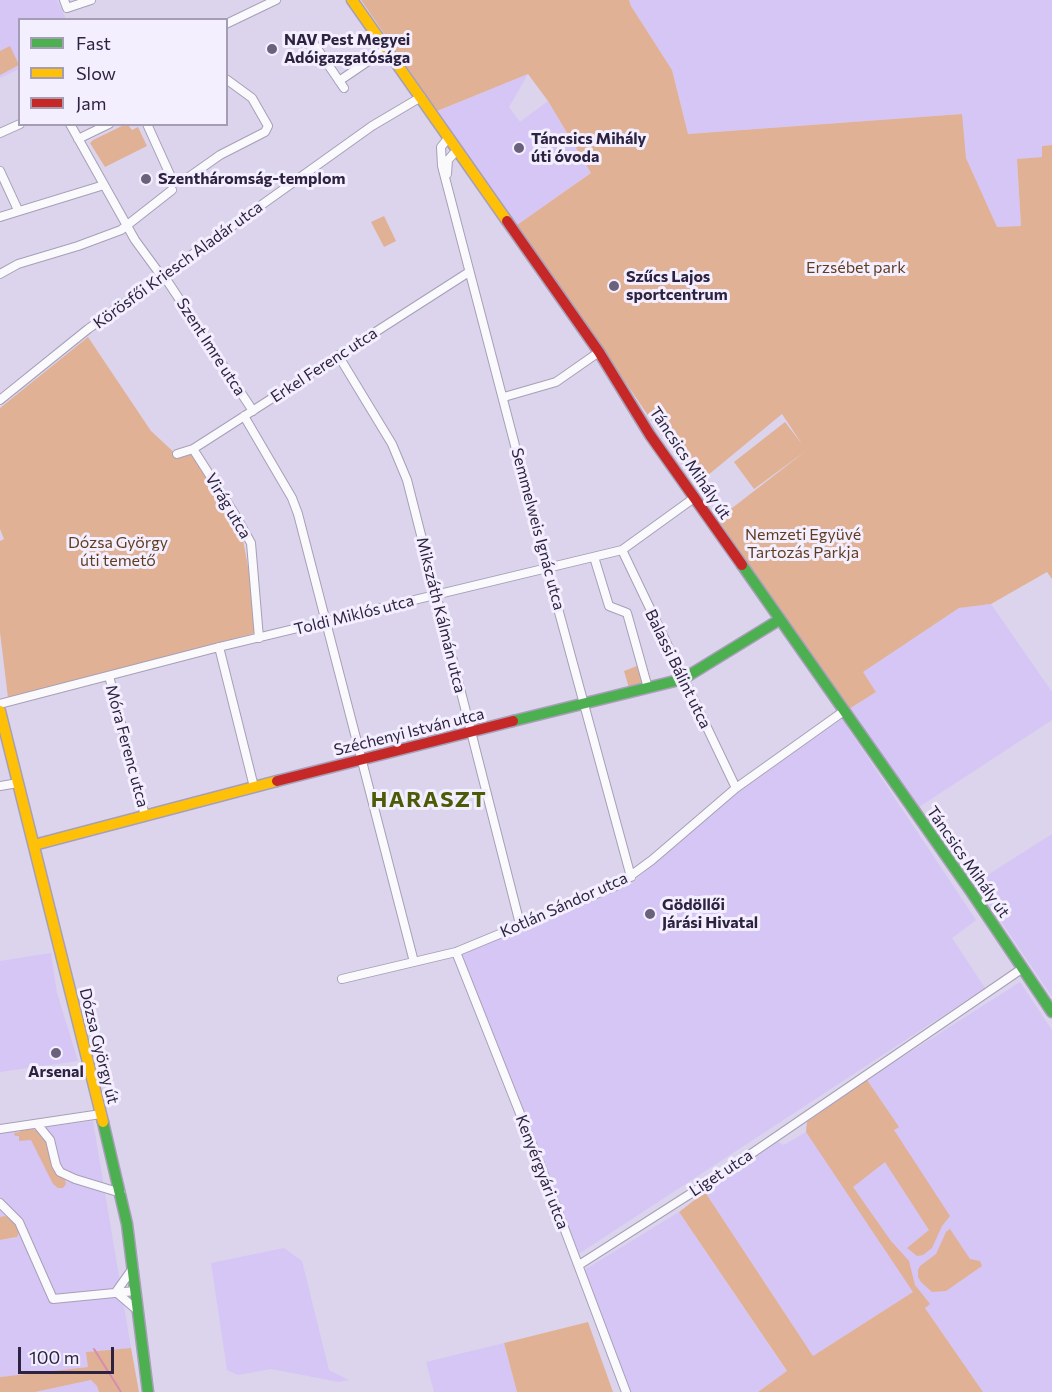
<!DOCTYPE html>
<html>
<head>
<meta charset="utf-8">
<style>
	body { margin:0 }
	#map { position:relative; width:1052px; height:1392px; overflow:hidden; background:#dbd4ec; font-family:Commissioner,sans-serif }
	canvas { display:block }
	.legend { position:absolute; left:18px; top:18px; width:210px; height:108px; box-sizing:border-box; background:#f4efff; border:2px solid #a49db3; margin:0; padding:8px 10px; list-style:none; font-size:18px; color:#2d2340 }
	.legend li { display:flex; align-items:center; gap:12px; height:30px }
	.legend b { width:30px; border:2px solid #a49db3 }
	.scale { position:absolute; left:18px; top:1347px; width:96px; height:27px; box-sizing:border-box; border:3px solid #2d2340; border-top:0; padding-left:8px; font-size:18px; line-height:21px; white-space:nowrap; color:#2d2340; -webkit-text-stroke:4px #f4efff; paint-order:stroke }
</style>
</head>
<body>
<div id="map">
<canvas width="1052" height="1392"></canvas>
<ul class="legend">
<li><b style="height:8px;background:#4caf50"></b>Fast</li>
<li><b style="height:8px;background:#ffc107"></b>Slow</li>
<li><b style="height:8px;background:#c62828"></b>Jam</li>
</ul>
<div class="scale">100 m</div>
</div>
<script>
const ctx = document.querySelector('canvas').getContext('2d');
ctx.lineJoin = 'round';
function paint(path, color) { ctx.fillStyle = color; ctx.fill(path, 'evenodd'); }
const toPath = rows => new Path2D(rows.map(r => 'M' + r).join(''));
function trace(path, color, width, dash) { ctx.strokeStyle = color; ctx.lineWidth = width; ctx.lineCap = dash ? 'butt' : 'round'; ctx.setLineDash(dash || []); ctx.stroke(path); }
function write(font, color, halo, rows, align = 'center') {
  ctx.font = font + ' Commissioner,sans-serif'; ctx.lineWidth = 6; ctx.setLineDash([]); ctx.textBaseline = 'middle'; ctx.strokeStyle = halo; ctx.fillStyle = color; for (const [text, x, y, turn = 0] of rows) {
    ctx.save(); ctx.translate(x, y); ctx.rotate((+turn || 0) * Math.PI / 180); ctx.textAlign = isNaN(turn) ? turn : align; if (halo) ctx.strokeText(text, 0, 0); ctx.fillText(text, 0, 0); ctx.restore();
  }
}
paint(toPath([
	[0,0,57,0,66,19,20,20,19,69,0,78],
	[629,0,1052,0,1052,145,1042,146,1042,157,1017,159,1021,226,996,227,966,158,961,114,688,134,672,70,631,6],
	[528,74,509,107,520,122,548,101,591,173,517,225,437,111],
	[991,604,1052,692,1052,720,919,807,849,709,876,692,862,672,959,608],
	[842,719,976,920,952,938,985,988,577,1255,461,952,632,883,739,792],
	[1052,834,1052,997,975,883],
	[51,953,57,993,78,1061,0,1072,0,961],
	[1020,982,1052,1030,1052,1392,983,1392,914,1292,813,1356,705,1192,778,1142,784,1145,806,1132,807,1122,890,1065],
	[93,1121,131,1348,87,1352,89,1367,0,1377,0,1240,15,1238,20,1231,4,1216,0,1217,0,1133],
	[679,1212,787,1372,758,1392,629,1392,584,1270],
	[284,1248,302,1261,329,1370,349,1380,339,1382,271,1369,238,1375,227,1370,211,1263],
	[504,1343,517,1392,434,1392,426,1362],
	[91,1380,97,1386,99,1392,35,1392]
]), '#d5c6f5');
paint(toPath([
	[361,0,629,0,631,6,672,70,688,134,962,114,966,158,997,227,1021,226,1017,159,1042,157,1042,146,1052,145,1052,579,1047,572,991,604,959,608,863,672,876,692,849,709,794,634,718,519,807,450,754,489,734,462,785,422,802,444,782,414,696,485,517,225,591,173,548,101,528,74,437,111],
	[10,46,19,65,0,75,0,51],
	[126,124,128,125,132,130,138,127,147,146,105,167,90,143,93,140],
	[384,216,396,241,384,247,371,222],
	[88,337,151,431,178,456,191,454,242,535,249,572,255,633,8,698,0,632,0,541,4,539,0,529,0,408],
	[637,666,643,684,629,688,624,671],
	[867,1080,899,1127,894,1130,950,1216,942,1226,932,1248,923,1255,917,1256,907,1248,929,1230,885,1162,853,1187,891,1241,909,1261,915,1285,930,1304,925,1308,983,1392,758,1392,787,1371,679,1212,705,1192,813,1356,913,1292,806,1132,807,1122],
	[31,1128,46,1136,65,1179,66,1184,63,1188,58,1188,53,1184,31,1140,19,1141,19,1136,15,1136,14,1133,20,1132,20,1129],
	[4,1216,9,1217,15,1222,20,1230,17,1237,0,1240,0,1217],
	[950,1229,970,1259,980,1261,982,1266,946,1291,932,1292,921,1282,918,1277,918,1270,920,1266,936,1254,946,1232],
	[588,1322,613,1392,517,1392,504,1343],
	[131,1348,139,1392,99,1392,97,1386,91,1380,35,1392,0,1392,0,1377,88,1367,86,1352]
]), '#e1b195');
trace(toPath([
	[94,1349,121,1392]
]), '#d78dae', 2);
const street = toPath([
	[64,0,67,8,91,0],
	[226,24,276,0],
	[312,41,344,88],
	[339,81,386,49],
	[70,124,135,240,157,270,168,282,253,411],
	[147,124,171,177,177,182,186,179,220,155,265,132,268,126,252,98,226,79],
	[0,133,20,124],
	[449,137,441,147,442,166,547,568,631,877],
	[78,139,109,124],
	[0,171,18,210],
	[447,174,448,160,457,150],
	[0,217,104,185],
	[0,274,18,264,78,246,121,230,172,190],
	[338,355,392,444,407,480,520,924],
	[504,397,556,382,599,352],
	[0,400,88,329,372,126,421,97],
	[244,416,292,498,298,514,414,962],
	[193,449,234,513,251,543,259,638],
	[177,454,193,449,469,272],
	[622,550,736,788],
	[594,557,609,606,627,613,648,688],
	[219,647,254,787],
	[109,676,145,816],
	[0,704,219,647,622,550,694,498],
	[0,786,18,783],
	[456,952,540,1164,626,1392],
	[342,979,456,952,618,885,652,860,736,788,844,711],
	[37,1124,50,1140,56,1165,60,1172,75,1179,121,1193],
	[0,1129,101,1114],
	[0,1203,19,1222,53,1299,135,1291],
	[579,1265,726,1171,1023,968],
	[116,1292,133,1268],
	[116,1292,137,1310]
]);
const fast = toPath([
	[742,565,970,890,1052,1012],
	[513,721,683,679,779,620],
	[103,1122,127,1224,148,1392]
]);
const slow = toPath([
	[352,0,507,221],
	[0,711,103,1122],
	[34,845,277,781]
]);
const jam = toPath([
	[507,221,599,352,650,435,742,565],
	[277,781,513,721]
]);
trace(street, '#a79fb7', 10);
trace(fast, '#a79fb7', 13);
trace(slow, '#a79fb7', 13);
trace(jam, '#a79fb7', 13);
trace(street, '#faf9fc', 8);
trace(fast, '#4caf50', 10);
trace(slow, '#ffc107', 10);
trace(jam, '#c62828', 10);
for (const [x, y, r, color] of [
	[272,49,6,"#6a617c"],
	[519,148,6,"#6a617c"],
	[146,179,6,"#6a617c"],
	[614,286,6,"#6a617c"],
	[650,914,6,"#6a617c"],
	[56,1053,6,"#6a617c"]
]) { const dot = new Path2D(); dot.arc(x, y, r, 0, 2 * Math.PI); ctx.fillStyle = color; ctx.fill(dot); trace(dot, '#f4efff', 2); }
write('bold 16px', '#2d2340', '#f4efff', [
	["NAV Pest Megyei",284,40],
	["Adóigazgatósága",284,58],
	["Táncsics Mihály",531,139],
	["úti óvoda",531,157],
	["Szentháromság-templom",158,179],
	["Szűcs Lajos",626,277],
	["sportcentrum",626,295],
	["Gödöllői",662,905],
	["Járási Hivatal",662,923],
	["Arsenal",56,1072,"center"]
], 'left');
write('16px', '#2d2340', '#f4efff', [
	["Körösfői Kriesch Aladár utca",178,265,-36],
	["Szent Imre utca",211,347,57],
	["Erkel Ferenc utca",324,365,-33],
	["Táncsics Mihály út",690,463,56],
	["Virág utca",228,506,59],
	["Semmelweis Ignác utca",538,529,75],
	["Toldi Miklós utca",354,615,-14],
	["Mikszáth Kálmán utca",441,615,76],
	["Balassi Bálint utca",678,669,64],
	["Széchenyi István utca",409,732,-14],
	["Móra Ferenc utca",127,746,75],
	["Táncsics Mihály út",968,862,55],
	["Kotlán Sándor utca",564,905,-24],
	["Dózsa György út",99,1046,76],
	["Kenyérgyári utca",542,1172,69],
	["Liget utca",721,1173,-33]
]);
write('16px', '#603d20', '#f4efff', [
	["Erzsébet park",856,268],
	["Nemzeti Együvé",803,535],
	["Tartozás Parkja",803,553],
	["Dózsa György",118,543],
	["úti temető",118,561]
]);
ctx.letterSpacing = '1.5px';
write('bold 22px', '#4d5a08', '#f4efff', [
	["HARASZT",429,800]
]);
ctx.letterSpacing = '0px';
</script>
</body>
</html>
